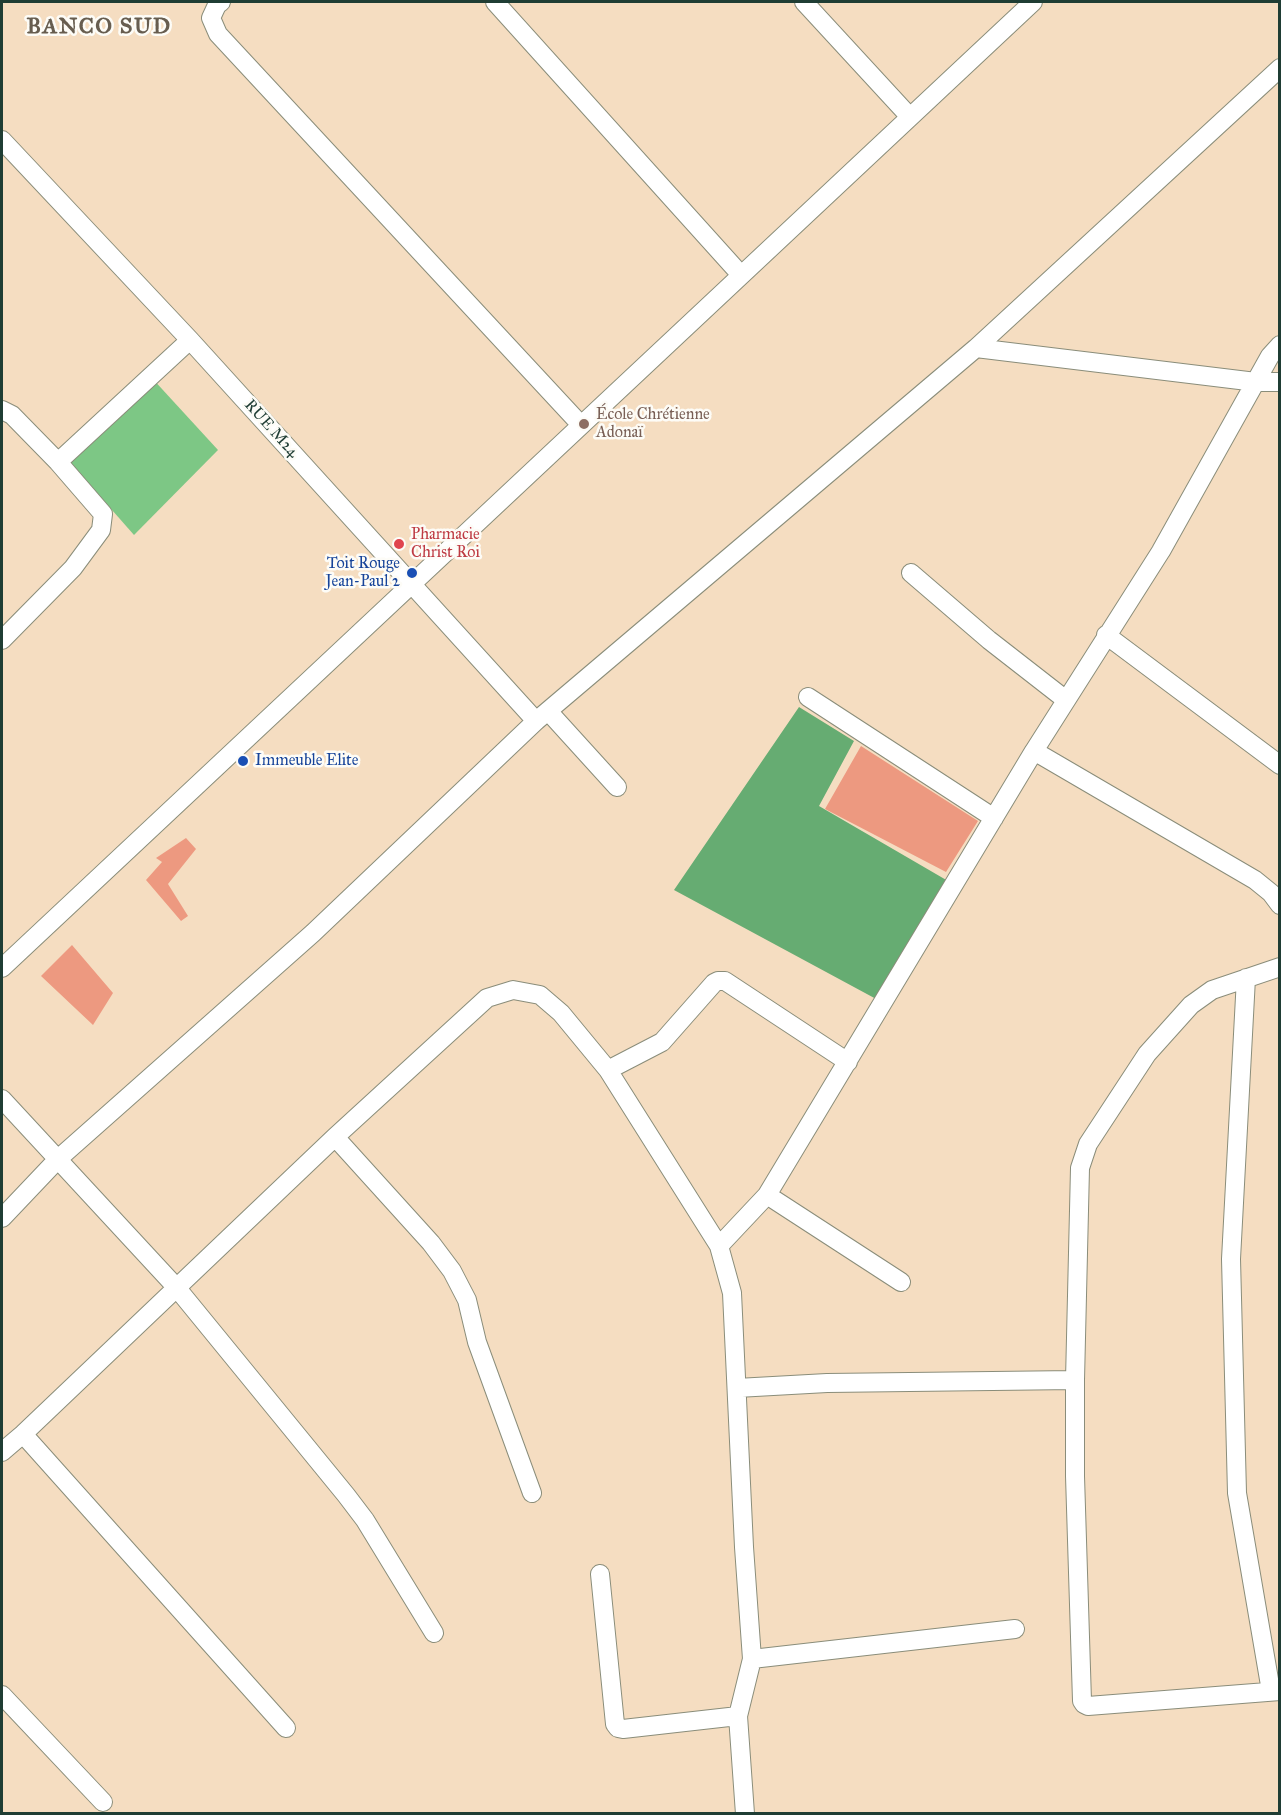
<!DOCTYPE html>
<html>
<head>
<meta charset="utf-8">
<style>
	body { margin:0 }
	#map { position:relative; width:1281px; height:1815px; overflow:hidden; background:#f5ddc1; font-family:"IM FELL Great Primer",serif }
	canvas { display:block }
	.frame { position:absolute; inset:0; border:3px solid #1f3d34; pointer-events:none }
</style>
</head>
<body>
<div id="map">
<canvas width="1281" height="1815"></canvas>
<div class="frame"></div>
</div>
<script>
const ctx = document.querySelector('canvas').getContext('2d');
ctx.lineJoin = 'round';
function paint(path, color) { ctx.fillStyle = color; ctx.fill(path, 'evenodd'); }
const toPath = rows => new Path2D(rows.map(r => 'M' + r).join(''));
function trace(path, color, width, dash) { ctx.strokeStyle = color; ctx.lineWidth = width; ctx.lineCap = dash ? 'butt' : 'round'; ctx.setLineDash(dash || []); ctx.stroke(path); }
function write(font, color, halo, rows, align = 'center') {
  ctx.font = font + ' "IM FELL Great Primer",serif'; ctx.lineWidth = 5; ctx.setLineDash([]); ctx.textBaseline = 'middle'; ctx.strokeStyle = halo; ctx.fillStyle = color; for (const [text, x, y, turn = 0] of rows) {
    ctx.save(); ctx.translate(x, y); ctx.rotate((+turn || 0) * Math.PI / 180); ctx.textAlign = isNaN(turn) ? turn : align; if (halo) ctx.strokeText(text, 0, 0); ctx.fillText(text, 0, 0); ctx.restore();
  }
}
paint(toPath([
	[151,377,218,450,134,535,68,460]
]), '#7dc785');
paint(toPath([
	[799,707,854,741,819,806,948,881,878,1000,674,890]
]), '#66ac72');
paint(toPath([
	[861,746,978,821,946,872,825,809],
	[186,838,196,849,168,884,188,916,181,921,146,880,162,862,156,858],
	[72,945,113,993,93,1025,41,976]
]), '#ed9980');
const street = toPath([
	[221,2,217,5,211,18,218,34,581,425],
	[495,2,741,275],
	[804,2,910,117],
	[2,140,190,340,536,721],
	[976,348,1256,382,1280,382],
	[2,410,12,415,58,462,103,514,101,530,73,568,2,640],
	[58,462,190,340],
	[911,573,989,640,1066,700],
	[1106,635,1280,765],
	[808,697,994,818],
	[548,711,617,787],
	[1034,751,1255,880,1271,893,1280,905],
	[1280,967,1212,990,1191,1005,1147,1054,1088,1144,1080,1168,1075,1380,1075,1476,1082,1701,1084,1704,1088,1706,1280,1691],
	[2,968,1033,2],
	[1246,978,1231,1259,1237,1493,1271,1691],
	[608,1070,662,1042,714,983,718,981,725,981,848,1062],
	[2,1099,176,1287,346,1495,365,1520,434,1633],
	[335,1137,431,1243,452,1271,467,1300,477,1342,532,1493],
	[767,1195,901,1282],
	[2,1218,58,1159,313,933,536,721,976,348,1280,68],
	[719,1246,767,1195,1034,751,1161,551,1270,356,1280,345],
	[737,1388,827,1383,1075,1380],
	[23,1434,286,1728],
	[2,1452,23,1434,335,1137,487,998,513,990,540,995,561,1013,608,1070,719,1246,732,1293,744,1547,752,1659,738,1716,745,1814],
	[600,1574,615,1724,618,1728,623,1729,738,1716],
	[752,1659,1015,1629],
	[2,1695,103,1802]
]);
trace(street, '#8a8d7a', 20);
trace(street, '#fff', 18);
for (const [x, y, r, color] of [
	[584,424,6,"#8d6e63"],
	[399,544,6,"#e0444e"],
	[412,573,6,"#1a4fb4"],
	[243,761,6,"#1a4fb4"]
]) { const dot = new Path2D(); dot.arc(x, y, r, 0, 2 * Math.PI); ctx.fillStyle = color; ctx.fill(dot); trace(dot, '#fdfcf7', 2); }
write('16px', '#785e54', '#fdfcf7', [
	["École Chrétienne",596,415],
	["Adonaï",596,433]
], 'left');
write('16px', '#1f3d34', '#fdfcf7', [
	["RUE M24",271,429,48]
]);
write('16px', '#be3a42', '#fdfcf7', [
	["Pharmacie",411,535],
	["Christ Roi",411,553]
], 'left');
write('16px', '#164399', '#fdfcf7', [
	["Toit Rouge",400,564],
	["Jean-Paul 2",400,582],
	["Immeuble Elite",255,761,"left"]
], 'right');
ctx.letterSpacing = '1.5px';
write('bold 22px', '#675d4f', '#fdfcf7', [
	["BANCO SUD",99,28]
]);
ctx.letterSpacing = '0px';
</script>
</body>
</html>
